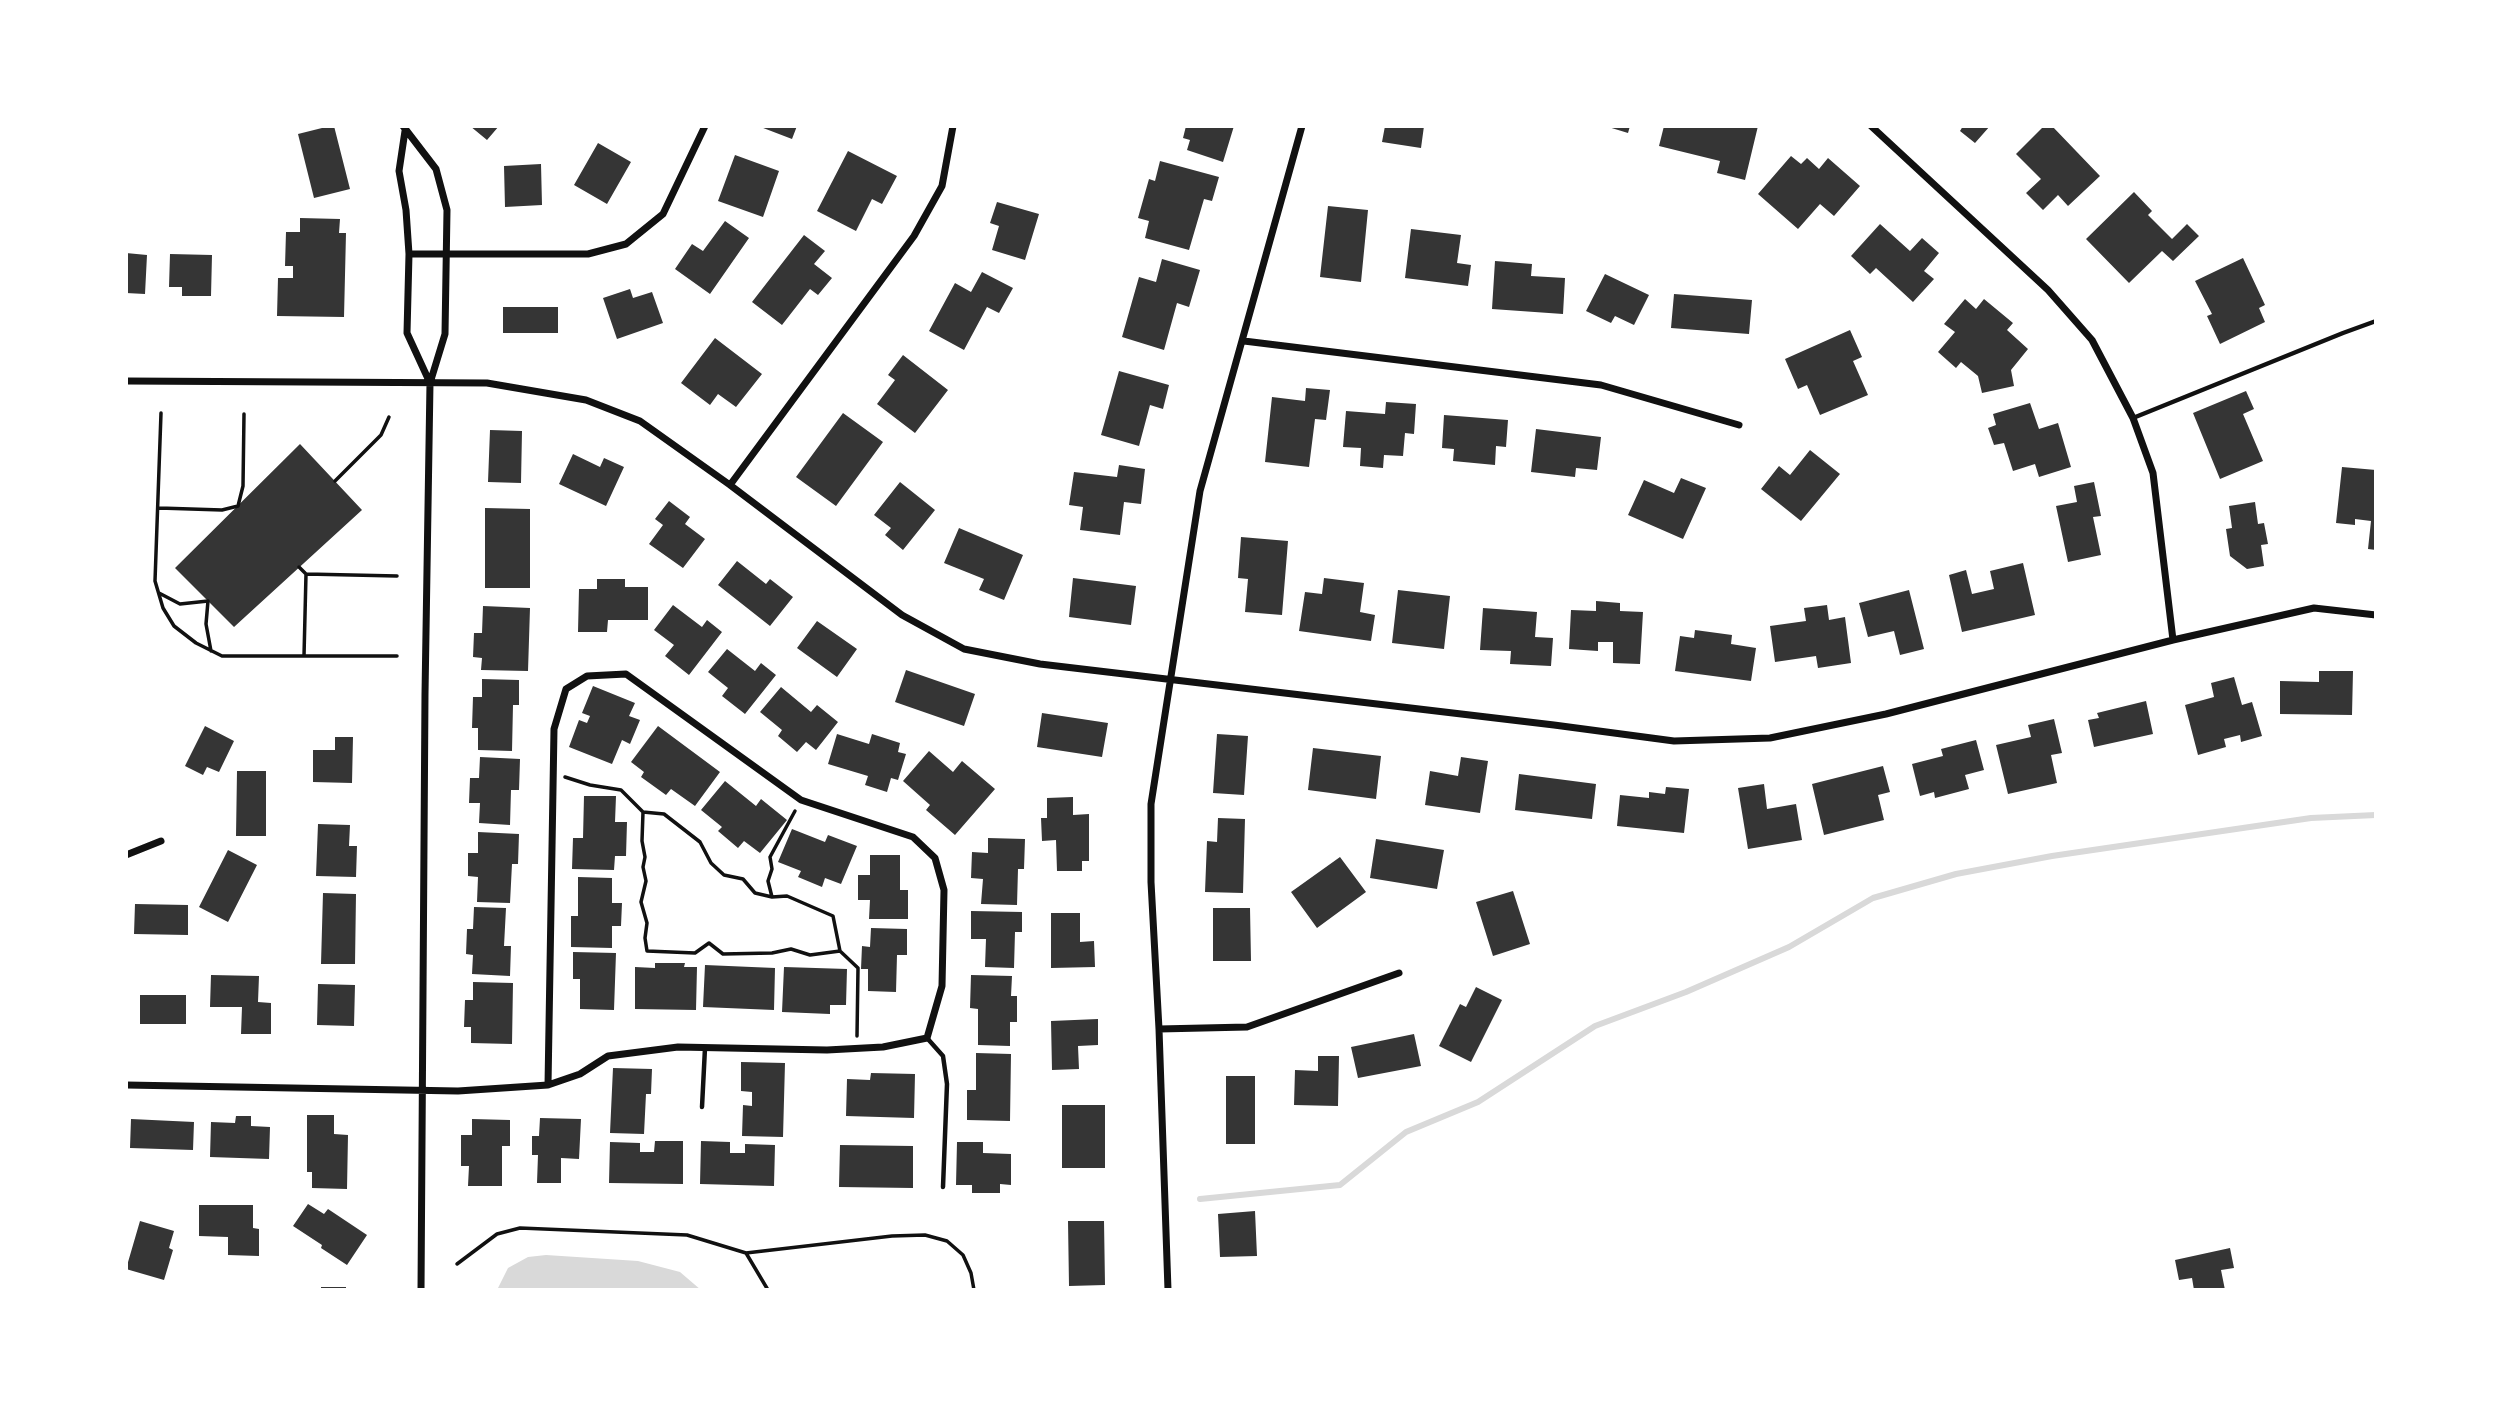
<!DOCTYPE html>
<html>
<head>
<meta charset="utf-8">
<style>
	body { margin:0 }
	#map { position:relative; width:2502px; height:1416px; overflow:hidden; background:#fff; font-family:Roboto,sans-serif }
	canvas { display:block }
	.frame { position:absolute; inset:0; border:128px solid #fff; pointer-events:none }
</style>
</head>
<body>
<div id="map">
<canvas width="2502" height="1416"></canvas>
<div class="frame"></div>
</div>
<script>
const ctx = document.querySelector('canvas').getContext('2d');
ctx.lineJoin = 'round';
function paint(path, color) { ctx.fillStyle = color; ctx.fill(path, 'evenodd'); }
const toPath = rows => new Path2D(rows.map(r => 'M' + r).join(''));
function trace(path, color, width, dash) { ctx.strokeStyle = color; ctx.lineWidth = width; ctx.lineCap = dash ? 'butt' : 'round'; ctx.setLineDash(dash || []); ctx.stroke(path); }
paint(toPath([
	[546,1255,638,1261,680,1272,701,1290,497,1290,508,1268,528,1257]
]), '#d9d9d9');
trace(toPath([
	[1200,1199,1340,1185,1406,1132,1478,1102,1595,1026,1686,992,1789,947,1873,898,1956,874,2052,856,2311,818,2376,815]
]), '#d9d9d9', 6);
paint(toPath([
	[330,126,334,126,350,189,314,198,298,134],
	[470,126,499,126,487,140],
	[758,126,797,126,792,139],
	[1186,126,1234,126,1223,162,1187,150,1190,140,1183,138],
	[1385,126,1424,126,1421,148,1382,142],
	[1605,126,1630,126,1628,133],
	[1664,126,1758,126,1745,180,1717,173,1720,161,1659,146],
	[1963,126,1990,126,1975,143,1960,131],
	[2044,126,2052,126,2100,176,2068,206,2058,195,2043,210,2026,193,2041,179,2016,154],
	[598,143,631,162,607,204,574,185],
	[848,151,897,176,882,204,872,199,856,231,817,211],
	[735,155,779,171,763,217,718,201],
	[1791,156,1801,164,1807,158,1819,169,1828,158,1860,186,1834,216,1820,204,1798,229,1758,194],
	[1160,161,1219,177,1212,201,1204,199,1189,250,1145,238,1149,221,1138,218,1149,179,1155,181],
	[541,164,542,205,505,207,504,166],
	[2134,192,2152,211,2148,215,2172,239,2187,224,2199,236,2173,261,2162,251,2129,283,2086,239],
	[997,202,1039,214,1025,260,992,250,999,226,990,223],
	[1328,206,1368,210,1361,282,1320,277],
	[300,218,340,219,339,233,346,233,344,317,277,316,278,278,293,278,293,266,285,266,286,232,300,232],
	[725,221,749,238,710,294,675,269,692,244,703,251],
	[1880,224,1910,251,1922,238,1939,253,1924,271,1934,279,1913,302,1876,268,1870,274,1851,256],
	[1411,229,1461,235,1457,263,1471,265,1468,286,1405,278],
	[804,235,825,251,814,264,832,278,818,295,810,289,782,325,752,302],
	[126,253,147,255,145,294,126,293],
	[170,254,212,255,211,296,182,296,182,287,169,287],
	[2243,258,2265,305,2259,308,2265,322,2220,344,2207,316,2212,314,2195,281],
	[1162,259,1200,270,1189,307,1177,303,1164,350,1122,337,1139,277,1156,282],
	[1495,261,1532,264,1531,276,1565,278,1563,314,1492,309],
	[982,272,1013,288,999,313,987,307,964,350,929,331,955,283,971,292],
	[1605,274,1649,295,1634,325,1615,316,1611,323,1586,311],
	[630,289,633,298,652,292,663,323,617,339,603,298],
	[1674,294,1752,300,1749,334,1671,328],
	[1965,299,1976,309,1984,299,2013,323,2007,330,2028,349,2011,370,2014,386,1982,393,1978,376,1961,362,1956,368,1938,352,1955,332,1944,324],
	[503,307,558,307,558,333,503,333],
	[1850,330,1862,357,1853,361,1868,395,1820,415,1807,385,1798,389,1785,359],
	[715,338,762,374,736,407,718,394,710,405,681,383],
	[903,355,948,390,915,433,877,404,895,380,888,375],
	[1119,371,1169,385,1163,409,1150,405,1139,446,1101,435],
	[1306,388,1330,390,1326,420,1315,419,1309,467,1265,462,1272,397,1305,401],
	[2246,391,2254,409,2243,414,2263,461,2220,479,2193,413],
	[1386,402,1416,404,1414,434,1405,433,1403,456,1384,455,1383,468,1360,466,1361,448,1343,447,1346,411,1385,414],
	[2030,403,2039,429,2058,423,2071,467,2039,477,2035,464,2013,471,2004,443,1994,445,1988,428,1996,425,1993,414],
	[843,413,883,442,836,506,796,477],
	[1444,415,1508,420,1506,447,1496,446,1495,465,1453,461,1454,449,1442,448],
	[1536,429,1601,437,1597,470,1576,468,1575,477,1531,472],
	[490,430,522,431,521,483,488,482],
	[300,444,362,510,234,627,175,568],
	[1810,450,1840,474,1801,521,1761,489,1779,466,1790,475],
	[573,454,600,467,604,458,624,467,606,506,559,484],
	[1119,465,1145,469,1141,504,1124,502,1120,535,1080,530,1083,507,1069,505,1074,472,1117,477],
	[2342,467,2376,470,2376,550,2368,549,2371,521,2355,519,2355,525,2336,523],
	[1681,478,1706,488,1683,539,1628,515,1644,480,1674,493],
	[900,482,935,510,903,550,885,535,891,528,874,515],
	[2094,482,2101,516,2093,517,2101,555,2068,562,2056,506,2077,502,2074,486],
	[669,501,690,517,685,524,705,539,683,568,649,544,663,525,655,519],
	[2255,502,2258,524,2264,523,2268,544,2261,545,2264,566,2247,569,2230,556,2226,529,2232,528,2229,506],
	[485,508,530,509,530,588,485,588],
	[959,528,1023,555,1004,600,979,590,984,579,944,563],
	[1241,537,1288,541,1282,615,1245,612,1248,579,1238,578],
	[737,561,766,584,770,579,793,597,770,626,718,585],
	[2023,563,2035,615,1962,632,1949,575,1966,570,1972,594,1994,589,1990,571],
	[1073,578,1136,586,1131,625,1069,617],
	[1324,578,1364,583,1360,612,1375,615,1371,641,1299,631,1305,592,1322,594],
	[597,579,625,579,625,587,648,587,648,620,608,620,607,632,578,632,579,589,597,589],
	[1398,590,1450,596,1444,649,1392,643],
	[1909,590,1924,649,1900,655,1894,631,1868,637,1859,603],
	[1596,601,1620,603,1620,611,1643,612,1640,664,1613,663,1613,642,1598,642,1598,651,1569,649,1571,610,1596,611],
	[673,605,702,627,707,620,722,632,689,675,665,656,674,645,654,630],
	[1827,605,1829,620,1845,617,1851,663,1818,668,1816,656,1775,662,1770,626,1806,621,1804,608],
	[483,606,530,608,528,671,481,670,482,658,473,657,474,633,482,633],
	[1483,608,1537,612,1535,637,1553,638,1551,666,1510,664,1511,651,1480,650],
	[817,621,857,649,837,677,797,648],
	[1695,630,1732,635,1731,644,1756,648,1751,681,1675,671,1680,636,1694,638],
	[727,649,755,671,761,663,776,675,745,714,722,696,728,688,708,672],
	[906,670,975,694,964,726,895,702],
	[2319,671,2353,671,2352,715,2280,714,2280,681,2319,682],
	[2234,677,2242,705,2252,702,2262,736,2241,742,2240,735,2224,739,2226,747,2198,755,2185,705,2214,697,2211,683],
	[482,679,519,680,519,705,513,705,512,751,478,750,478,728,472,728,473,697,482,697],
	[593,686,635,703,629,716,640,720,630,744,622,740,612,764,569,747,579,720,587,723,590,716,582,713],
	[781,687,811,712,817,705,838,722,816,750,806,742,797,752,778,736,782,730,760,712],
	[2146,701,2153,734,2094,747,2088,720,2099,718,2097,713],
	[1042,713,1108,723,1102,757,1037,747],
	[2054,719,2062,753,2051,755,2057,783,2008,794,1996,745,2031,737,2028,725],
	[205,726,234,741,219,772,207,767,203,775,185,766],
	[658,726,720,772,695,806,671,789,666,795,641,777,644,772,631,762],
	[837,734,869,744,872,734,900,743,898,752,906,754,898,780,891,778,887,792,865,785,868,776,828,764],
	[1217,734,1248,736,1244,795,1213,793],
	[335,737,353,737,352,783,313,782,313,750,335,750],
	[1976,740,1984,770,1965,775,1969,789,1935,798,1934,792,1920,796,1912,764,1943,756,1941,749],
	[1313,748,1381,756,1376,799,1308,790],
	[929,751,953,772,962,761,995,789,955,835,926,810,930,805,903,781],
	[480,757,520,759,519,790,511,790,510,825,479,823,480,803,469,803,470,778,479,778],
	[1461,757,1488,761,1480,813,1425,805,1430,771,1458,776],
	[1883,766,1890,792,1878,795,1884,820,1824,835,1812,784],
	[237,771,266,771,266,836,236,836],
	[1519,774,1596,784,1592,819,1515,810],
	[725,781,756,806,761,799,787,820,760,853,744,841,738,848,718,831,722,827,701,810],
	[1764,784,1767,809,1796,804,1802,840,1748,849,1738,788],
	[1666,787,1689,789,1684,833,1617,826,1620,795,1649,798,1649,792,1665,794],
	[584,796,616,796,615,822,627,822,626,856,615,856,614,870,572,869,573,838,583,838],
	[1073,797,1073,815,1089,814,1089,861,1082,861,1082,871,1057,871,1056,840,1042,841,1041,818,1047,818,1047,798],
	[1218,818,1245,819,1243,893,1205,892,1207,841,1217,842],
	[318,824,350,825,349,846,357,846,356,877,316,876],
	[792,829,825,842,828,835,857,846,841,884,825,878,822,887,798,877,801,871,778,862],
	[478,832,519,834,518,864,512,864,510,903,477,902,478,877,468,876,468,853,478,853],
	[988,838,1025,839,1024,869,1018,869,1017,905,981,904,983,879,971,878,972,852,988,853],
	[1376,839,1444,850,1437,889,1370,878],
	[228,850,257,865,228,922,199,907],
	[870,855,900,855,900,890,908,890,908,919,869,919,870,900,858,900,858,875,870,875],
	[1340,857,1366,892,1317,928,1291,892],
	[578,877,612,878,612,903,622,903,621,926,612,926,612,948,571,947,571,916,578,916],
	[1513,891,1530,944,1493,956,1476,902],
	[323,893,356,894,355,964,321,964],
	[135,904,188,905,188,935,134,934],
	[474,907,506,908,504,946,511,946,510,976,472,974,473,955,466,954,467,929,473,929],
	[1213,908,1250,908,1251,961,1213,961],
	[971,911,1022,912,1022,932,1015,932,1014,968,985,967,986,939,971,939],
	[1051,913,1080,913,1080,942,1094,941,1095,967,1051,968],
	[871,928,907,929,907,955,897,955,896,992,868,991,868,969,861,969,862,946,870,947],
	[573,952,616,953,614,1010,580,1009,580,979,573,979],
	[655,963,685,963,684,967,697,967,696,1010,635,1009,635,967,655,968],
	[705,965,775,968,774,1010,703,1007],
	[784,967,847,969,846,1005,830,1005,830,1014,782,1012],
	[211,975,259,976,258,1002,271,1003,271,1034,241,1034,242,1007,210,1007],
	[971,975,1012,976,1011,996,1017,996,1017,1022,1010,1022,1010,1046,978,1045,978,1009,970,1008],
	[473,982,513,983,512,1044,471,1043,471,1027,464,1027,465,1000,473,1000],
	[318,984,355,985,354,1026,317,1025],
	[1476,987,1502,1000,1471,1062,1439,1046,1460,1004,1466,1007],
	[140,995,186,995,186,1024,140,1024],
	[1098,1019,1098,1045,1078,1046,1079,1069,1052,1070,1051,1021],
	[1414,1034,1421,1066,1358,1078,1351,1047],
	[976,1053,1011,1054,1010,1121,967,1120,967,1090,976,1090],
	[1318,1056,1339,1056,1338,1106,1294,1105,1295,1070,1318,1071],
	[741,1062,785,1063,783,1137,742,1136,743,1105,752,1106,752,1092,741,1091],
	[613,1068,652,1069,651,1094,646,1094,644,1134,610,1133],
	[871,1073,915,1074,914,1118,846,1116,847,1079,870,1080],
	[1226,1076,1255,1076,1255,1144,1226,1144],
	[1062,1105,1105,1105,1105,1168,1062,1168],
	[307,1115,334,1115,334,1134,348,1135,347,1189,312,1188,312,1172,307,1172],
	[236,1116,251,1116,251,1126,270,1127,269,1159,210,1157,211,1122,235,1123],
	[540,1118,581,1119,579,1159,561,1158,561,1183,537,1183,538,1155,532,1155,532,1136,539,1136],
	[131,1119,194,1122,193,1150,130,1148],
	[472,1119,510,1120,510,1146,502,1146,502,1186,468,1186,469,1166,461,1166,461,1135,472,1135],
	[655,1141,683,1141,683,1184,609,1183,610,1142,640,1143,640,1152,654,1152],
	[701,1141,730,1142,730,1153,745,1153,745,1144,775,1145,774,1186,700,1184],
	[957,1142,983,1142,983,1153,1011,1154,1011,1185,1000,1184,1000,1193,972,1193,972,1185,956,1185],
	[840,1145,913,1146,913,1188,839,1187],
	[308,1204,324,1214,328,1209,367,1235,347,1265,321,1248,322,1245,293,1226],
	[199,1205,253,1205,253,1228,259,1229,259,1256,228,1255,228,1237,199,1236],
	[1255,1211,1257,1256,1220,1257,1218,1214],
	[140,1221,174,1231,169,1248,173,1250,164,1280,126,1269],
	[1068,1221,1104,1221,1105,1285,1069,1286],
	[2230,1248,2234,1268,2221,1270,2225,1290,2194,1290,2192,1278,2179,1280,2175,1260],
	[321,1287,346,1287,346,1290,321,1290]
]), '#353535');
trace(toPath([
	[161,413,155,581,163,608,174,626,196,643,222,656,397,656],
	[335,481,381,435,389,417],
	[159,508,222,510,238,506,243,486,244,414],
	[299,567,306,574],
	[159,593,180,604,208,601,206,624,211,651],
	[304,656,306,574,397,576],
	[565,777,590,785,621,790,643,812,664,814,700,842,711,863,724,875,743,879,755,893,772,897,787,896,833,916,840,951,810,955,791,949,772,953,723,954,709,943,695,953,647,951,645,938,647,923,641,902,646,881,643,867,645,857,642,841,643,812],
	[772,897,768,881,772,869,770,857,795,811],
	[840,951,858,968,857,1036],
	[746,1253,768,1290],
	[457,1264,497,1234,520,1228,687,1235,746,1253,892,1236,925,1235,947,1241,963,1255,971,1273,974,1290]
]), '#111', 3.5);
trace(toPath([
	[2133,418,2343,333,2376,321],
	[927,1038,943,1056,947,1084,943,1187],
	[702,1107,705,1048]
]), '#111', 4.5);
trace(toPath([
	[403,126,436,169,447,210,445,334,430,383,407,333,409,254,406,210,399,171,405,131],
	[1871,126,2048,290,2092,340,2133,418,2153,473,2173,640],
	[409,254,588,254,626,244,663,214,705,126],
	[1244,341,1601,385,1739,425],
	[126,381,487,383,586,400,640,421,730,485,902,615,964,649,1040,664,1554,725,1674,741,1770,738,1886,714,2173,640,2314,608,2376,615],
	[730,485,914,236,942,186,953,126],
	[126,855,161,841],
	[1159,1029,1247,1027,1399,973],
	[126,1085,458,1091,548,1085,580,1074,608,1056,678,1047,827,1050,883,1047,927,1038,942,986,944,890,935,858,913,837,801,800,626,674,587,676,566,689,554,729,548,1085],
	[421,1290,425,694,430,383],
	[1168,1290,1159,1029,1151,882,1151,804,1200,491,1302,126]
]), '#111', 7);
</script>
</body>
</html>
